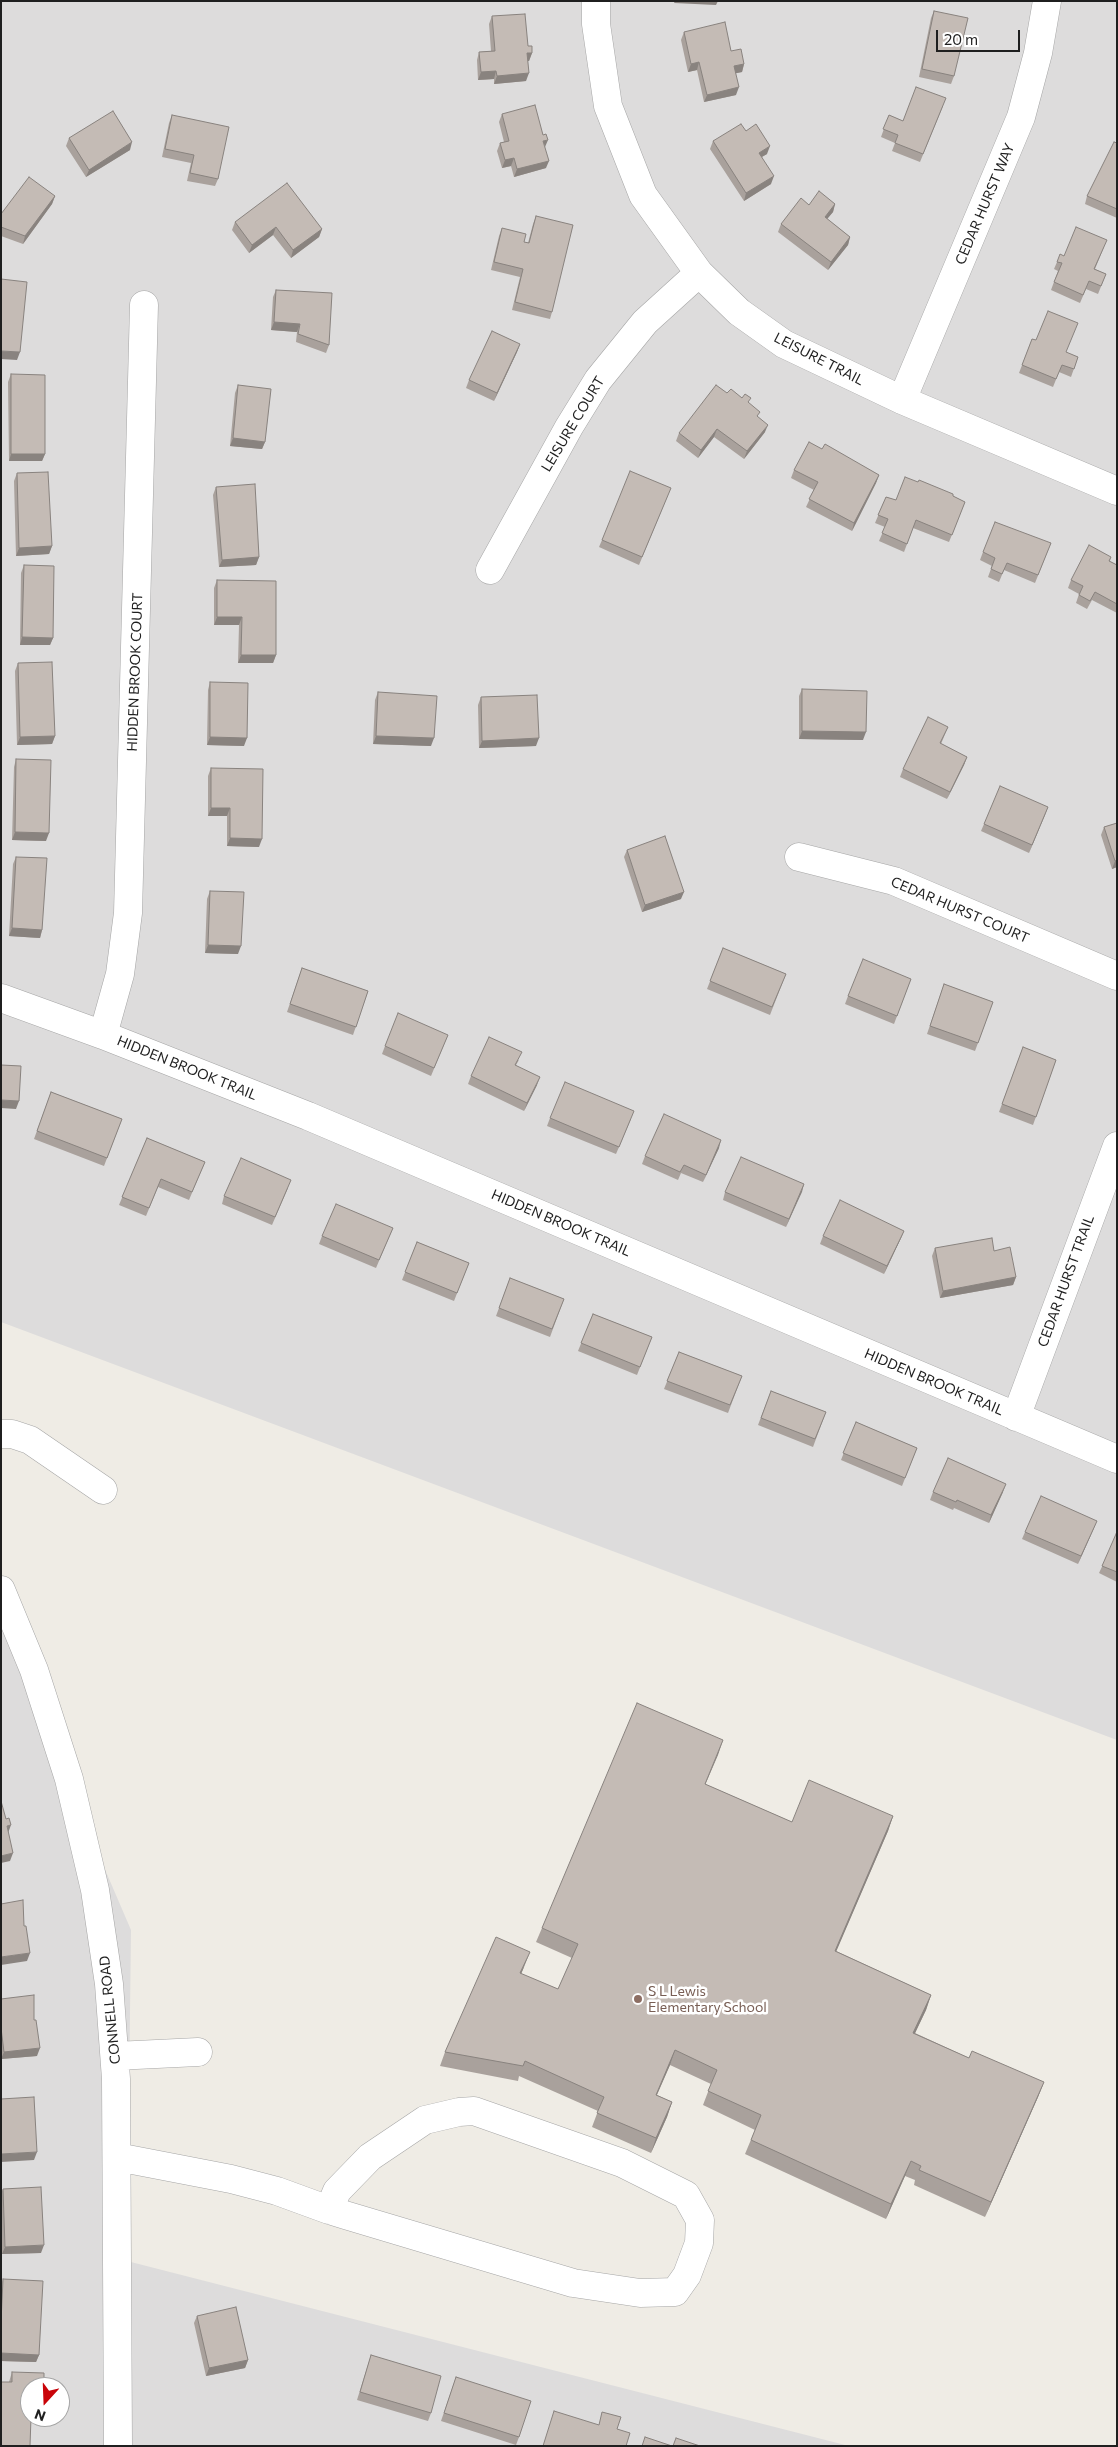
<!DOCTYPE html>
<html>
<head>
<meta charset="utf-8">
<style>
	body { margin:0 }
	#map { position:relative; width:1118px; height:2447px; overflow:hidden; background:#efece5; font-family:Commissioner,sans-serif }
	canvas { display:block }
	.frame { position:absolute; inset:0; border:2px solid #1f1f1f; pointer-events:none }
	.north { position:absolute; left:20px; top:2377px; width:50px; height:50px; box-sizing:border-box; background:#fff; border:1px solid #a5a5a5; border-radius:50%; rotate:200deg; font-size:14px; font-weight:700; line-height:20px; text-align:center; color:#1f1f1f }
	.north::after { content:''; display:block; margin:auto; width:18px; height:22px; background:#c90409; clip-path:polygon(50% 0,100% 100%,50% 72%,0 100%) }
	.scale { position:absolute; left:936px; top:30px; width:84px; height:22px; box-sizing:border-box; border:2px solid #1f1f1f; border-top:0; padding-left:6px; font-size:15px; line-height:18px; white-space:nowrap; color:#1f1f1f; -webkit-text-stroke:4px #fff; paint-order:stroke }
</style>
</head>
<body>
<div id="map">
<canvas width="1118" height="2447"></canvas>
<div class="frame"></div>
<div class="north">N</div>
<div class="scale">20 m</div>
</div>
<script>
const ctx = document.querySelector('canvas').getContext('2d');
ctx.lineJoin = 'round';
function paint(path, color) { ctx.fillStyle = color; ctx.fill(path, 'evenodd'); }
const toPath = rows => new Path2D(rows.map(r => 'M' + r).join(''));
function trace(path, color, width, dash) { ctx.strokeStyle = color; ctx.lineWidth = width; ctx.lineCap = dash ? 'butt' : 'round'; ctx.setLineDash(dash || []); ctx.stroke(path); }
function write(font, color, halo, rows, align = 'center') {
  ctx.font = font + ' Commissioner,sans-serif'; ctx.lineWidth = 5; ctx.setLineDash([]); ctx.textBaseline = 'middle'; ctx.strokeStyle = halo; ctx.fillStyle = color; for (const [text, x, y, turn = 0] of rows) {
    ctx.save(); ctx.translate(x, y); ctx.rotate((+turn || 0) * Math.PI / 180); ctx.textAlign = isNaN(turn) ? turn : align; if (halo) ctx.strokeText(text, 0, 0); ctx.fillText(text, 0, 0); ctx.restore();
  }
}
paint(toPath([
	[1,1,1117,1,1117,1740,1,1322],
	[1,1627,131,1930,127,2261,849,2446,1,2446],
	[30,2387,60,2387,60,2417,30,2417]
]), '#dddcdc');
const minor = toPath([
	[596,1,596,24,608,106,643,195,699,273,739,312,784,344,902,400,1117,491],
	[902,400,1021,117,1038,53,1047,1],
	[490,570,569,427,598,380,645,322,699,273],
	[799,857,894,881,1117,976],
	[1,998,103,1035,308,1116,1117,1459],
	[103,1035,120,974,128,913,144,305],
	[1016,1417,1117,1146],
	[1,1434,12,1434,30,1440,103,1490],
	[1,1590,34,1670,69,1779,95,1890,109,1984,116,2079,118,2446],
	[115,2056,198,2052],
	[117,2157,231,2179,277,2191,329,2210,345,2215,573,2283,640,2293,675,2292,687,2275,699,2243,700,2220,686,2195,622,2163,474,2111,459,2112,425,2120,370,2157,337,2191,329,2210]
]);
trace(minor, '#a6a6a6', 29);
trace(minor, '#fff', 28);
paint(toPath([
	[934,11,954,76,951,84,919,77,931,18],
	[492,16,528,46,532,53,529,61,528,61,526,81,494,84,494,79,478,80,477,60,479,52,491,51,489,24],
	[684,32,731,51,744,64,742,72,736,73,736,95,704,102,697,70,688,72,681,40],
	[943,106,920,162,892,151,895,143,881,137,889,115,903,121],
	[502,114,545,147,546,168,514,177,511,166,502,168,497,151,500,143,504,142,499,122],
	[172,115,218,179,215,186,187,181,191,163,162,157,169,123],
	[746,131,767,154,762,157,771,184,744,201,710,149,713,141],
	[69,138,130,150,86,177,66,146],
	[1117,143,1117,218,1085,204,1087,196],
	[55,196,52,204,23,244,1,236,1,214],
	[835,204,833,212,827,219,850,237,848,245,828,270,778,232,781,224,809,205],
	[536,216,552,312,550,319,512,310,520,277,491,270,499,236,502,228,524,242,528,243,533,224],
	[235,222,322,229,319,237,291,258,273,235,249,253,232,230],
	[1104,247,1095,269,1106,274,1098,294,1086,289,1080,303,1051,290,1058,271,1054,269,1057,262,1064,256],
	[276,290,329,345,326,353,296,342,297,332,271,330,273,297],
	[1032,339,1078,357,1071,377,1059,372,1053,387,1019,373],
	[520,344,517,352,494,401,466,388,469,380],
	[11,374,45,454,42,461,9,461,8,382],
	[238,385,265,442,262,449,230,446,235,393],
	[727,393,749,403,758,417,765,432,744,459,714,437,698,458,676,441,679,433],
	[822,449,879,475,876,483,852,531,806,507,814,490,791,478,794,470],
	[17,473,52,546,49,554,16,556,14,481],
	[216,487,259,557,256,565,219,567,213,495],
	[668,495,639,565,599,547,602,540],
	[953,496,965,502,949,542,913,528,904,552,879,541,885,527,875,523,886,497,896,500],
	[1051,543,1035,583,1004,570,999,582,988,577,992,566,980,560,983,552],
	[1111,557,1110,561,1117,565,1117,613,1092,600,1087,609,1076,603,1079,594,1068,588,1071,580],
	[24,565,53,638,50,645,20,645,21,573],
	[217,580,276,655,273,663,238,663,239,625,214,625,214,588],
	[18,663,55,736,52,744,17,745,15,671],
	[210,682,244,746,207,745,208,690],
	[802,689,863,740,799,739,799,696],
	[378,692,431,746,373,744,375,700],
	[481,697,536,746,479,748,478,705],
	[948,727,941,744,967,757,964,765,947,799,900,777,903,769],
	[16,759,46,841,12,840,14,767],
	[211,768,259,847,227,846,227,816,208,816,208,776],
	[1048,807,1029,853,981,831,984,824],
	[1117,823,1117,867,1112,869,1101,835,1104,827],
	[627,850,681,899,642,912,624,857],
	[16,857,42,930,40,938,9,936,13,864],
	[210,891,238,954,205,953,207,899],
	[723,948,786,974,770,1015,707,989],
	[302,968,368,991,353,1035,287,1012],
	[911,979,894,1024,845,1004,848,996],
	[944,984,993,1002,975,1051,927,1034],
	[448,1035,431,1076,382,1054,385,1046],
	[1023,1047,1056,1060,1033,1125,999,1112],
	[519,1060,516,1065,537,1085,524,1111,468,1084,471,1076],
	[51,1092,122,1119,104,1166,34,1139],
	[550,1118,631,1119,616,1154,547,1126],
	[147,1138,205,1162,189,1200,158,1187,146,1216,119,1205],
	[719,1148,703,1182,681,1173,678,1180,642,1164,645,1156],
	[804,1184,786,1227,723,1200,725,1192],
	[288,1188,272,1225,222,1204,224,1196],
	[393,1228,376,1268,319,1244,322,1236],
	[904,1231,901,1238,884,1274,820,1244,823,1236],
	[417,1242,469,1263,454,1301,402,1280],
	[935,1248,994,1251,1016,1277,1013,1285,940,1298,932,1256],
	[510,1278,564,1299,550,1337,496,1316],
	[593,1314,652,1337,637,1375,578,1351],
	[679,1352,742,1376,728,1413,664,1389],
	[771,1391,826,1412,813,1447,758,1425],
	[856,1422,917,1448,902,1486,841,1460],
	[933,1492,1003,1492,989,1523,954,1508,953,1510,930,1500],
	[1094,1528,1078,1564,1022,1539,1025,1532],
	[1117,1535,1117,1582,1099,1573],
	[723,1740,705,1784,792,1822,893,1816,888,1831,836,1951,931,1995,926,2010,915,2033,969,2058,1044,2082,1038,2097,985,2217,914,2185,915,2180,905,2176,886,2219,745,2154,755,2130,703,2105,711,2084,670,2065,657,2095,672,2102,667,2117,651,2153,592,2127,598,2111,519,2076,518,2081,440,2066,445,2052,524,1967,521,1974,558,1989,572,1958,536,1942,542,1928],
	[1,1999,34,2020,37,2056,1,2059],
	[3,2189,41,2253,2,2254,1,2193],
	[3,2279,39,2355,36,2362,1,2361,1,2285],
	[197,2316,248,2360,245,2368,206,2376,194,2323],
	[371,2355,431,2413,428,2421,357,2400],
	[12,2372,30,2387,9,2382],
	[456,2377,519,2437,516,2445,441,2421]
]), '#a9a19c');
paint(toPath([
	[675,1,718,1,716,5,674,3],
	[527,53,532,53,529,61,524,61],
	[699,62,697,70,688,72,691,64],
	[744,64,742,72,732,74,734,66],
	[496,71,494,79,478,80,481,72],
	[529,73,526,81,494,84,497,76],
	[739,87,736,95,704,102,707,95],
	[548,140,545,147,543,141],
	[132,142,130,150,86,177,89,170],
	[770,146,767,154,756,160,759,153],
	[514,158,511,166,502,168,505,160],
	[549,161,546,168,514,177,517,169],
	[774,176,771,184,744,201,746,193],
	[55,196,52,204,23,244,25,236],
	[835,204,833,212,822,225,825,217],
	[276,227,273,235,249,253,252,245],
	[322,229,319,237,291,258,293,250],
	[850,237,848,245,828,270,831,262],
	[274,322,300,324,297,332,271,330],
	[520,344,517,352,494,401,497,393],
	[1,351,20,352,17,360,1,359],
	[768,425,765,432,744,459,747,451],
	[717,429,714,437,698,458,701,450],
	[233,438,265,442,262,449,230,446],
	[11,454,45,454,42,461,9,461],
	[879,475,876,483,852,531,854,523],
	[52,546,49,554,16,556,19,548],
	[259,557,256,565,219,567,222,560],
	[217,617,242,617,239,625,214,625],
	[22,637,53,638,50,645,20,645],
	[241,655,276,655,273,663,238,663],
	[802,731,866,732,863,740,799,739],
	[55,736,52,744,17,745,20,737],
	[376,736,434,738,431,746,373,744],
	[210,737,247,738,244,746,207,745],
	[539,738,536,746,479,748,482,741],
	[967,757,964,765,947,799,950,792],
	[1048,807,1045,815,1029,853,1032,845],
	[211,808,230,808,227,816,208,816],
	[15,832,49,833,46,841,12,840],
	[230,838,262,839,259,847,227,846],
	[1117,860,1117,867,1112,869,1115,861],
	[684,892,681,899,642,912,645,905],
	[12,928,42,930,40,938,9,936],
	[208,945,241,946,238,954,205,953],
	[540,1077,537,1085,524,1111,527,1103],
	[1,1100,19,1101,16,1109,1,1108],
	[721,1140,719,1148,703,1182],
	[804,1184,802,1192,786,1227,789,1219],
	[904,1231,901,1238,884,1274,887,1266],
	[1016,1277,1013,1285,940,1298,943,1291],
	[1006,1484,1003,1492,989,1523,991,1515],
	[1097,1521,1094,1528,1078,1564,1081,1556],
	[723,1740,718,1755,699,1799,705,1784],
	[893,1816,888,1831,830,1966,835,1951],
	[11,1825,8,1833,7,1826],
	[13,1853,10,1861,1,1863,1,1856],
	[530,1952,524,1967,515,1988,520,1973],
	[30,1953,27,1961,1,1965,1,1957],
	[931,1995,926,2010,908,2048,913,2033],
	[40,2048,37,2056,1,2059,4,2052],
	[675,2050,670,2065,650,2110,656,2095],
	[1044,2082,1038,2097,985,2217,991,2202],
	[672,2102,667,2117,651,2153,656,2138],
	[37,2152,34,2160,1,2162,1,2154],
	[911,2161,905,2176,886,2219,891,2204],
	[44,2245,41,2253,2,2254,5,2247],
	[1,2353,39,2355,36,2362,1,2361],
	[248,2360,245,2368,206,2376,209,2368]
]), '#89837f');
const building = toPath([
	[934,11,968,18,954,76,922,69,934,11],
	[525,14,528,46,532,46,532,53,527,53,529,73,497,76,496,71,481,72,479,52,495,51,492,16,525,14],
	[725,22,731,51,741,49,744,64,734,66,739,87,707,95,699,62,691,64,684,32,725,22],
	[916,87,946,98,923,154,895,143,898,135,883,129,889,115,903,121,916,87],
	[535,105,543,135,546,134,548,140,543,141,549,161,517,169,514,158,505,160,500,143,509,141,502,114,535,105],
	[113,111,132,142,89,170,69,138,113,111],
	[172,115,229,127,218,179,190,173,194,155,165,149,172,115],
	[741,124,746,131,756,124,770,146,759,153,774,176,746,193,713,141,741,124],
	[1114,142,1117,143,1117,209,1087,196,1114,142],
	[29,177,55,196,25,236,1,227,1,214,29,177],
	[287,183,322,229,293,250,276,227,252,245,235,222,287,183],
	[819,191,835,204,825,217,850,237,831,262,781,224,801,198,809,205,819,191],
	[536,216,573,225,552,312,515,302,523,269,494,262,502,228,526,234,524,242,529,243,536,216],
	[1076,227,1107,240,1094,269,1106,274,1101,286,1089,281,1083,295,1054,282,1062,263,1057,262,1060,254,1064,256,1076,227],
	[1,279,27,282,20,352,1,351,1,279],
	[276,290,332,293,329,345,298,334,300,324,274,322,276,290],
	[1048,311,1078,323,1066,352,1078,357,1074,369,1062,365,1056,379,1022,365,1032,339,1036,340,1048,311],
	[492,331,520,344,497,393,469,380,492,331],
	[11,374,45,375,45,454,11,454,11,374],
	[238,385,271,389,265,442,233,438,238,385],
	[716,385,727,393,731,389,742,398,745,394,751,398,748,402,760,412,757,416,768,425,747,451,717,429,701,450,679,433,716,385],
	[809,442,822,449,825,444,879,475,854,523,809,499,818,482,794,470,809,442],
	[630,471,671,488,642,557,602,540,630,471],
	[48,472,52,546,19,548,17,473,48,472],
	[905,477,918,482,919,480,953,494,953,496,965,502,952,535,916,520,907,544,882,533,888,519,878,515,886,497,896,500,905,477],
	[255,484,259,557,222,560,216,487,255,484],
	[995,522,1051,543,1038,575,1007,563,1002,574,991,569,995,558,983,552,995,522],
	[1089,545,1111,557,1109,561,1117,565,1117,604,1095,592,1090,601,1079,595,1083,586,1071,580,1089,545],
	[24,565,54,566,53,638,22,637,24,565],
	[217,580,276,581,276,655,241,655,242,617,217,617,217,580],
	[52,662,55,736,20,737,18,663,52,662],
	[210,682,248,683,247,738,210,737,210,682],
	[802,689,867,691,866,732,802,731,802,689],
	[378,692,437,696,434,738,376,736,378,692],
	[537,695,539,738,482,741,481,697,537,695],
	[928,717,948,727,940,743,967,757,950,792,903,769,928,717],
	[16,759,51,760,49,833,15,832,16,759],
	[211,768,263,769,262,839,230,838,230,808,211,808,211,768],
	[1000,786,1048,807,1032,845,984,824,1000,786],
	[1117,823,1117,860,1115,861,1104,827,1117,823],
	[665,836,684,892,645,905,627,850,665,836],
	[16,857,47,858,42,930,12,928,16,857],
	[210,891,244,892,241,946,208,945,210,891],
	[723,948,786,974,772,1007,710,981,723,948],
	[863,959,911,979,897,1016,848,996,863,959],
	[302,968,368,991,356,1027,290,1004,302,968],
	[944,984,993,1002,978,1043,930,1026,944,984],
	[398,1013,448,1035,434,1068,385,1046,398,1013],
	[489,1037,522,1052,515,1065,540,1077,527,1103,471,1076,489,1037],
	[1023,1047,1056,1060,1036,1117,1002,1104,1023,1047],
	[1,1065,21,1066,19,1101,1,1100,1,1065],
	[565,1082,634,1111,619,1147,550,1118,565,1082],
	[51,1092,122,1119,107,1158,37,1131,51,1092],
	[664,1114,721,1140,706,1175,684,1165,680,1172,645,1156,664,1114],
	[147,1138,205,1162,192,1192,161,1179,149,1208,122,1197,147,1138],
	[741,1157,804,1184,789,1219,725,1192,741,1157],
	[241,1158,291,1180,275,1217,224,1196,241,1158],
	[840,1200,904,1231,887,1266,823,1236,840,1200],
	[336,1204,393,1228,379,1260,322,1236,336,1204],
	[992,1238,994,1251,1010,1247,1016,1277,943,1291,935,1248,992,1238],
	[417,1242,469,1263,457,1293,405,1272,417,1242],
	[510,1278,564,1299,552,1329,499,1308,510,1278],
	[593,1314,652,1337,640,1367,581,1343,593,1314],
	[679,1352,742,1376,730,1405,667,1381,679,1352],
	[771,1391,826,1412,815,1439,761,1418,771,1391],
	[856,1422,917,1448,905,1478,843,1453,856,1422],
	[948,1458,1006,1484,991,1515,957,1500,956,1502,933,1492,948,1458],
	[1041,1496,1097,1521,1081,1556,1025,1532,1041,1496],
	[1116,1534,1117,1535,1117,1572,1102,1566,1116,1534],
	[637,1703,723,1740,705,1784,792,1822,809,1780,893,1816,835,1951,931,1995,913,2033,969,2058,972,2051,1044,2082,991,2202,919,2170,921,2166,911,2161,891,2204,751,2140,761,2115,708,2091,717,2070,675,2050,656,2095,672,2102,656,2138,597,2113,604,2097,525,2061,523,2066,445,2052,496,1937,530,1952,520,1973,558,1989,578,1944,542,1928,637,1703],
	[1,1801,6,1819,9,1818,11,1825,7,1826,13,1853,1,1856,1,1801],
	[23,1900,24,1926,26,1926,30,1953,1,1957,1,1904,23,1900],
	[34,1995,34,2020,36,2020,40,2048,4,2052,1,2028,1,1999,34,1995],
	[34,2097,37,2152,1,2154,1,2099,34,2097],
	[41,2187,44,2245,5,2247,3,2189,41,2187],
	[3,2279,43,2281,39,2355,1,2353,1,2322,3,2279],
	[236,2307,248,2360,209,2368,197,2316,236,2307],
	[371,2355,441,2376,431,2413,360,2392,371,2355],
	[12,2372,44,2373,44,2387,30,2387,30,2417,31,2417,30,2446,1,2446,1,2382,12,2382,12,2372],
	[456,2377,531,2401,519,2437,444,2413,456,2377],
	[554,2411,599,2425,602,2412,621,2417,617,2429,630,2433,626,2446,543,2446,554,2411],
	[645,2437,672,2446,642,2446,645,2437],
	[676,2438,700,2446,673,2446,676,2438]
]);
paint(building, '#c4bbb5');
trace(building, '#89837f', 1);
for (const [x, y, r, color] of [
	[638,1999,5,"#8d6e63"]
]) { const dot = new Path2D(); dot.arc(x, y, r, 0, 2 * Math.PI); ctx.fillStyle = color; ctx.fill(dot); trace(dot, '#fff', 2); }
write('14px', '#1f1f1f', '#fff', [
	["CEDAR HURST WAY",985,204,-67],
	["LEISURE TRAIL",819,359,27],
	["LEISURE COURT",573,424,-59],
	["HIDDEN BROOK COURT",135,672,-88],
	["CEDAR HURST COURT",960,910,23],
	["HIDDEN BROOK TRAIL",187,1068,22],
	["HIDDEN BROOK TRAIL",561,1223,23],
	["CEDAR HURST TRAIL",1066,1281,-70],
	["HIDDEN BROOK TRAIL",934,1382,23],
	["CONNELL ROAD",110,2010,-96]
]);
write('14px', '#785e54', '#fff', [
	["S L Lewis",648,1991],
	["Elementary School",648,2007]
], 'left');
</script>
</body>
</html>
